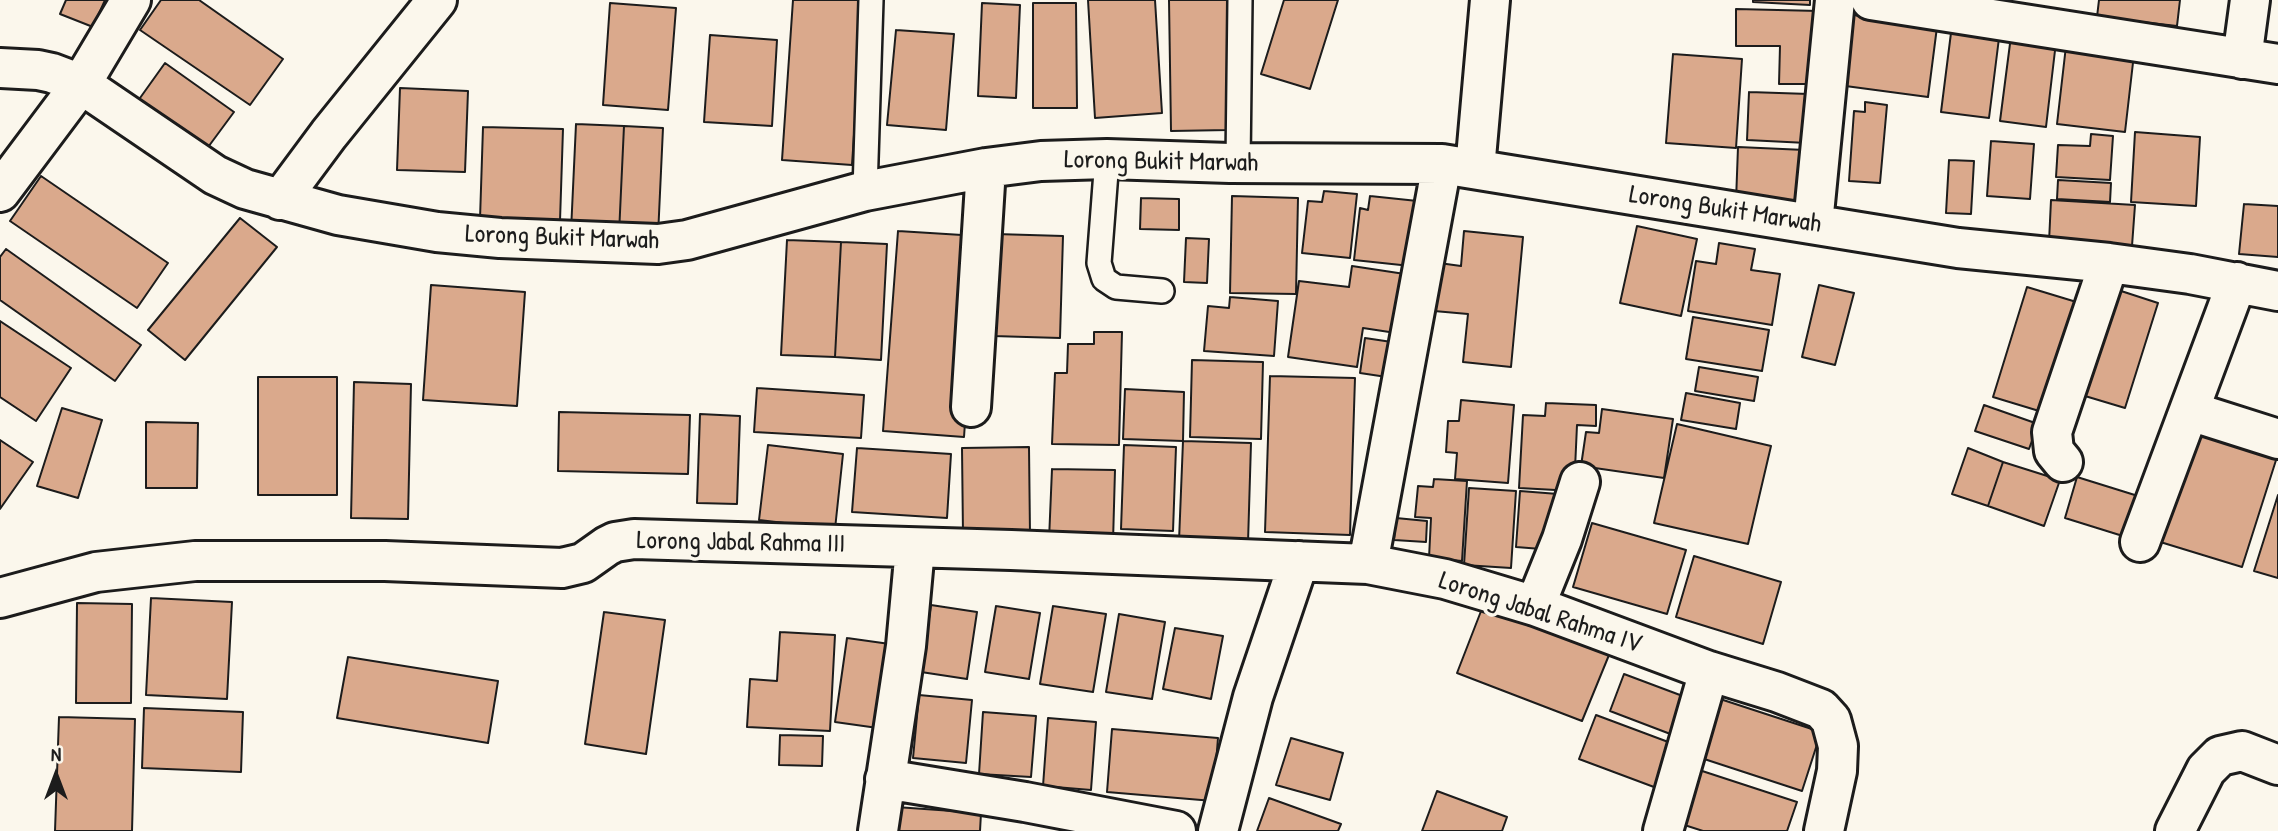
<!DOCTYPE html>
<html>
<head>
<meta charset="utf-8">
<style>
	body { margin:0 }
	#map { position:relative; width:2278px; height:831px; overflow:hidden; background:#fbf7ec; font-family:"Patrick Hand",sans-serif }
	canvas { display:block }
	.north { position:absolute; left:21px; top:740px; width:70px; height:70px; -webkit-text-stroke:5px #fbf7ec; paint-order:stroke; rotate:0deg; font-size:19px; font-weight:700; line-height:28px; text-align:center; color:#1c1c1c }
	.north::after { content:''; display:block; margin:auto; width:24px; height:32px; background:#1c1c1c; clip-path:polygon(50% 0,100% 100%,50% 72%,0 100%) }
</style>
</head>
<body>
<div id="map">
<canvas width="2278" height="831"></canvas>
<div class="north">N</div>
</div>
<script>
const ctx = document.querySelector('canvas').getContext('2d');
ctx.lineJoin = 'round';
function paint(path, color) { ctx.fillStyle = color; ctx.fill(path, 'evenodd'); }
const toPath = rows => new Path2D(rows.map(r => 'M' + r).join(''));
function trace(path, color, width, dash) { ctx.strokeStyle = color; ctx.lineWidth = width; ctx.lineCap = dash ? 'butt' : 'round'; ctx.setLineDash(dash || []); ctx.stroke(path); }
function write(font, color, halo, rows, align = 'center') {
  ctx.font = font + ' "Patrick Hand",sans-serif'; ctx.lineWidth = 7; ctx.setLineDash([]); ctx.textBaseline = 'middle'; ctx.strokeStyle = halo; ctx.fillStyle = color; for (const [text, x, y, turn = 0] of rows) {
    ctx.save(); ctx.translate(x, y); ctx.rotate((+turn || 0) * Math.PI / 180); ctx.textAlign = isNaN(turn) ? turn : align; if (halo) ctx.strokeText(text, 0, 0); ctx.fillText(text, 0, 0); ctx.restore();
  }
}
const building = toPath([
	[66,0,105,0,93,27,60,14,66,0],
	[161,0,199,0,283,59,250,105,140,30,161,0],
	[793,0,863,0,852,165,782,160,793,0],
	[1088,0,1155,0,1162,113,1095,118,1088,0],
	[1169,0,1227,0,1229,130,1171,131,1169,0],
	[1284,0,1338,0,1310,89,1261,74,1284,0],
	[1753,0,1810,0,1810,5,1753,2,1753,0],
	[2099,0,2180,0,2177,26,2097,17,2099,0],
	[610,3,676,8,668,110,603,105,610,3],
	[982,3,1020,5,1016,98,978,96,982,3],
	[1033,3,1076,3,1077,108,1033,108,1033,3],
	[1736,9,1819,11,1818,84,1779,84,1780,46,1736,46,1736,9],
	[1847,14,1937,27,1928,97,1838,85,1847,14],
	[1952,25,2000,30,1989,118,1941,112,1952,25],
	[896,30,954,34,946,130,887,125,896,30],
	[710,35,777,40,772,126,704,122,710,35],
	[2011,36,2056,42,2046,127,2000,121,2011,36],
	[2066,46,2134,54,2125,132,2057,124,2066,46],
	[1673,54,1742,59,1736,148,1666,143,1673,54],
	[165,63,234,112,203,154,135,105,165,63],
	[400,88,468,91,465,172,397,170,400,88],
	[1749,92,1809,94,1807,143,1747,140,1749,92],
	[1865,102,1887,105,1880,183,1849,181,1854,111,1865,112,1865,102],
	[576,124,624,126,619,234,571,231,576,124],
	[624,126,663,128,658,236,619,234,624,126],
	[483,127,563,129,560,221,480,219,483,127],
	[2135,132,2200,137,2196,206,2131,202,2135,132],
	[2091,134,2113,136,2110,180,2056,177,2058,145,2090,146,2091,134],
	[1991,141,2034,144,2030,199,1987,196,1991,141],
	[1738,147,1805,150,1802,204,1736,201,1738,147],
	[1949,160,1974,161,1971,214,1946,213,1949,160],
	[41,176,168,263,137,308,10,221,41,176],
	[2058,180,2111,183,2110,202,2057,199,2058,180],
	[1324,191,1357,194,1350,258,1302,253,1308,201,1322,202,1324,191],
	[1232,196,1298,198,1296,294,1230,293,1232,196],
	[1370,196,1427,202,1420,267,1354,260,1360,208,1368,210,1370,196],
	[1141,198,1179,199,1179,230,1140,229,1141,198],
	[2051,200,2135,205,2132,246,2049,242,2051,200],
	[2244,204,2278,206,2278,257,2239,254,2244,204],
	[240,218,277,247,185,360,148,330,240,218],
	[1637,226,1697,239,1681,316,1620,303,1637,226],
	[898,231,978,236,964,437,883,431,898,231],
	[1464,231,1523,237,1511,367,1463,362,1468,314,1434,311,1439,263,1461,266,1464,231],
	[996,234,1063,236,1060,338,993,336,996,234],
	[1186,238,1209,239,1207,283,1184,282,1186,238],
	[787,240,841,242,835,357,781,355,787,240],
	[841,242,887,244,881,360,835,357,841,242],
	[1719,243,1755,249,1751,270,1780,274,1772,325,1688,311,1696,261,1716,264,1719,243],
	[6,249,141,345,115,381,0,300,0,257,6,249],
	[1352,266,1418,276,1409,335,1363,328,1357,367,1288,357,1299,281,1349,287,1352,266],
	[431,285,525,292,517,406,423,400,431,285],
	[1819,285,1854,293,1835,365,1802,357,1819,285],
	[2027,287,2083,304,2049,414,1993,397,2027,287],
	[2118,290,2158,303,2125,408,2085,396,2118,290],
	[1230,297,1278,301,1274,356,1204,351,1208,306,1229,308,1230,297],
	[1693,317,1769,330,1762,371,1686,359,1693,317],
	[0,321,71,368,36,421,0,397,0,321],
	[1094,332,1122,332,1119,445,1052,444,1055,373,1067,373,1068,344,1094,344,1094,332],
	[1365,338,1405,344,1400,379,1360,373,1365,338],
	[1192,360,1263,362,1261,439,1190,437,1192,360],
	[1699,367,1758,377,1754,401,1695,391,1699,367],
	[1270,376,1355,378,1350,535,1265,532,1270,376],
	[258,377,337,377,337,495,258,495,258,377],
	[354,382,411,384,408,519,351,518,354,382],
	[757,388,864,395,861,438,754,432,757,388],
	[1125,389,1184,392,1183,441,1123,439,1125,389],
	[1686,393,1740,403,1736,429,1681,420,1686,393],
	[1461,400,1514,405,1508,483,1455,479,1457,453,1446,452,1448,421,1459,421,1461,400],
	[1546,403,1596,405,1596,426,1577,425,1574,491,1519,488,1523,415,1545,416,1546,403],
	[1984,405,2038,424,2029,449,1975,431,1984,405],
	[62,408,102,420,78,498,37,486,62,408],
	[1602,409,1673,419,1664,478,1581,466,1586,432,1599,433,1602,409],
	[559,412,690,415,688,474,558,471,559,412],
	[700,414,740,416,737,504,697,503,700,414],
	[146,422,198,423,197,488,146,488,146,422],
	[1677,424,1771,446,1748,544,1654,523,1677,424],
	[2192,430,2277,457,2242,567,2157,541,2192,430],
	[0,440,33,462,0,509,0,440],
	[1183,441,1251,443,1248,543,1179,541,1183,441],
	[768,445,843,454,835,529,759,520,768,445],
	[1124,445,1176,447,1173,531,1121,529,1124,445],
	[1029,447,1030,534,963,535,962,448,1029,447],
	[857,448,951,454,947,518,852,512,857,448],
	[1968,448,2003,462,1988,506,1952,494,1968,448],
	[2003,462,2060,480,2044,526,1988,506,2003,462],
	[1052,469,1115,470,1113,542,1049,540,1052,469],
	[2077,477,2138,496,2126,537,2065,518,2077,477],
	[1434,479,1467,481,1462,561,1429,558,1431,518,1415,517,1418,486,1433,487,1434,479],
	[1469,488,1516,491,1511,568,1464,565,1469,488],
	[1520,491,1558,494,1554,550,1516,547,1520,491],
	[2278,495,2278,578,2254,571,2278,495],
	[1396,518,1427,521,1426,542,1394,540,1396,518],
	[1592,523,1686,550,1667,614,1573,587,1592,523],
	[1694,556,1781,582,1763,644,1676,617,1694,556],
	[151,598,232,602,227,699,146,695,151,598],
	[77,603,132,604,131,703,76,703,77,603],
	[931,605,977,612,967,679,921,672,931,605],
	[996,606,1040,613,1029,679,985,672,996,606],
	[1053,606,1106,614,1093,692,1040,684,1053,606],
	[1483,606,1609,655,1582,721,1457,673,1483,606],
	[604,612,665,620,646,754,585,744,604,612],
	[1119,614,1165,622,1152,699,1106,692,1119,614],
	[1175,628,1223,636,1211,699,1163,689,1175,628],
	[780,632,835,635,830,731,747,727,750,679,777,681,780,632],
	[847,638,904,646,892,730,835,722,847,638],
	[348,657,498,681,488,743,337,718,348,657],
	[1624,674,1688,698,1673,735,1610,711,1624,674],
	[919,695,972,700,966,763,913,758,919,695],
	[1714,697,1821,732,1802,791,1695,756,1714,697],
	[144,708,243,712,241,772,142,768,144,708],
	[983,712,1036,716,1031,777,979,774,983,712],
	[1596,715,1679,746,1662,790,1579,759,1596,715],
	[59,717,135,719,132,831,55,831,59,717],
	[1048,718,1096,722,1091,790,1043,786,1048,718],
	[1112,729,1218,738,1213,801,1107,792,1112,729],
	[780,735,823,736,822,766,779,765,780,735],
	[1291,738,1343,753,1330,800,1276,785,1291,738],
	[1693,768,1797,802,1787,831,1703,831,1675,822,1693,768],
	[1437,791,1507,817,1502,831,1422,831,1437,791],
	[1269,798,1341,824,1338,831,1257,831,1269,798],
	[896,807,981,813,980,831,894,831,896,807]
]);
paint(building, '#daa98c');
trace(building, '#1c1c1c', 2);
const lane = toPath([
	[1107,159,1099,263,1104,279,1116,287,1162,291],
	[1238,163,1240,0],
	[865,191,871,0]
]);
const street = toPath([
	[1871,0,2278,64],
	[2242,59,2250,0],
	[0,68,38,70,52,73,81,84,215,175,245,189,338,215,437,232,500,238,658,244,687,240,865,191,986,168,1041,161,1107,159,1230,163,1442,164,1958,248,2109,263,2190,274,2278,291],
	[1475,169,1490,0],
	[0,192,81,84,131,0],
	[280,200,329,134,437,0],
	[1813,224,1835,0],
	[971,407,986,168],
	[2190,411,2278,439],
	[2063,462,2054,451,2052,432,2109,263],
	[2140,542,2237,282],
	[1368,564,1442,164],
	[0,598,96,572,195,561,385,561,562,568,583,563,607,546,615,542,634,539,1011,550,1368,564,1445,579,1535,606,1709,671,1777,692,1821,709,1831,720,1838,746,1837,771,1824,831],
	[1535,606,1562,539,1580,482],
	[885,779,1025,802,1176,831],
	[878,831,906,646,915,548],
	[1218,831,1253,697,1299,561],
	[1663,831,1709,671],
	[2175,831,2206,770,2220,756,2242,751,2278,765]
]);
trace(lane, '#1c1c1c', 28);
trace(street, '#1c1c1c', 44);
trace(lane, '#fbf7ec', 23);
trace(street, '#fbf7ec', 38);
write('26px', '#1c1c1c', '#fbf7ec', [
	["Lorong Bukit Marwah",1161,162,1],
	["Lorong Bukit Marwah",1725,210,9],
	["Lorong Bukit Marwah",562,238,2],
	["Lorong Jabal Rahma III",741,543,1],
	["Lorong Jabal Rahma IV",1540,613,18]
]);
</script>
</body>
</html>
